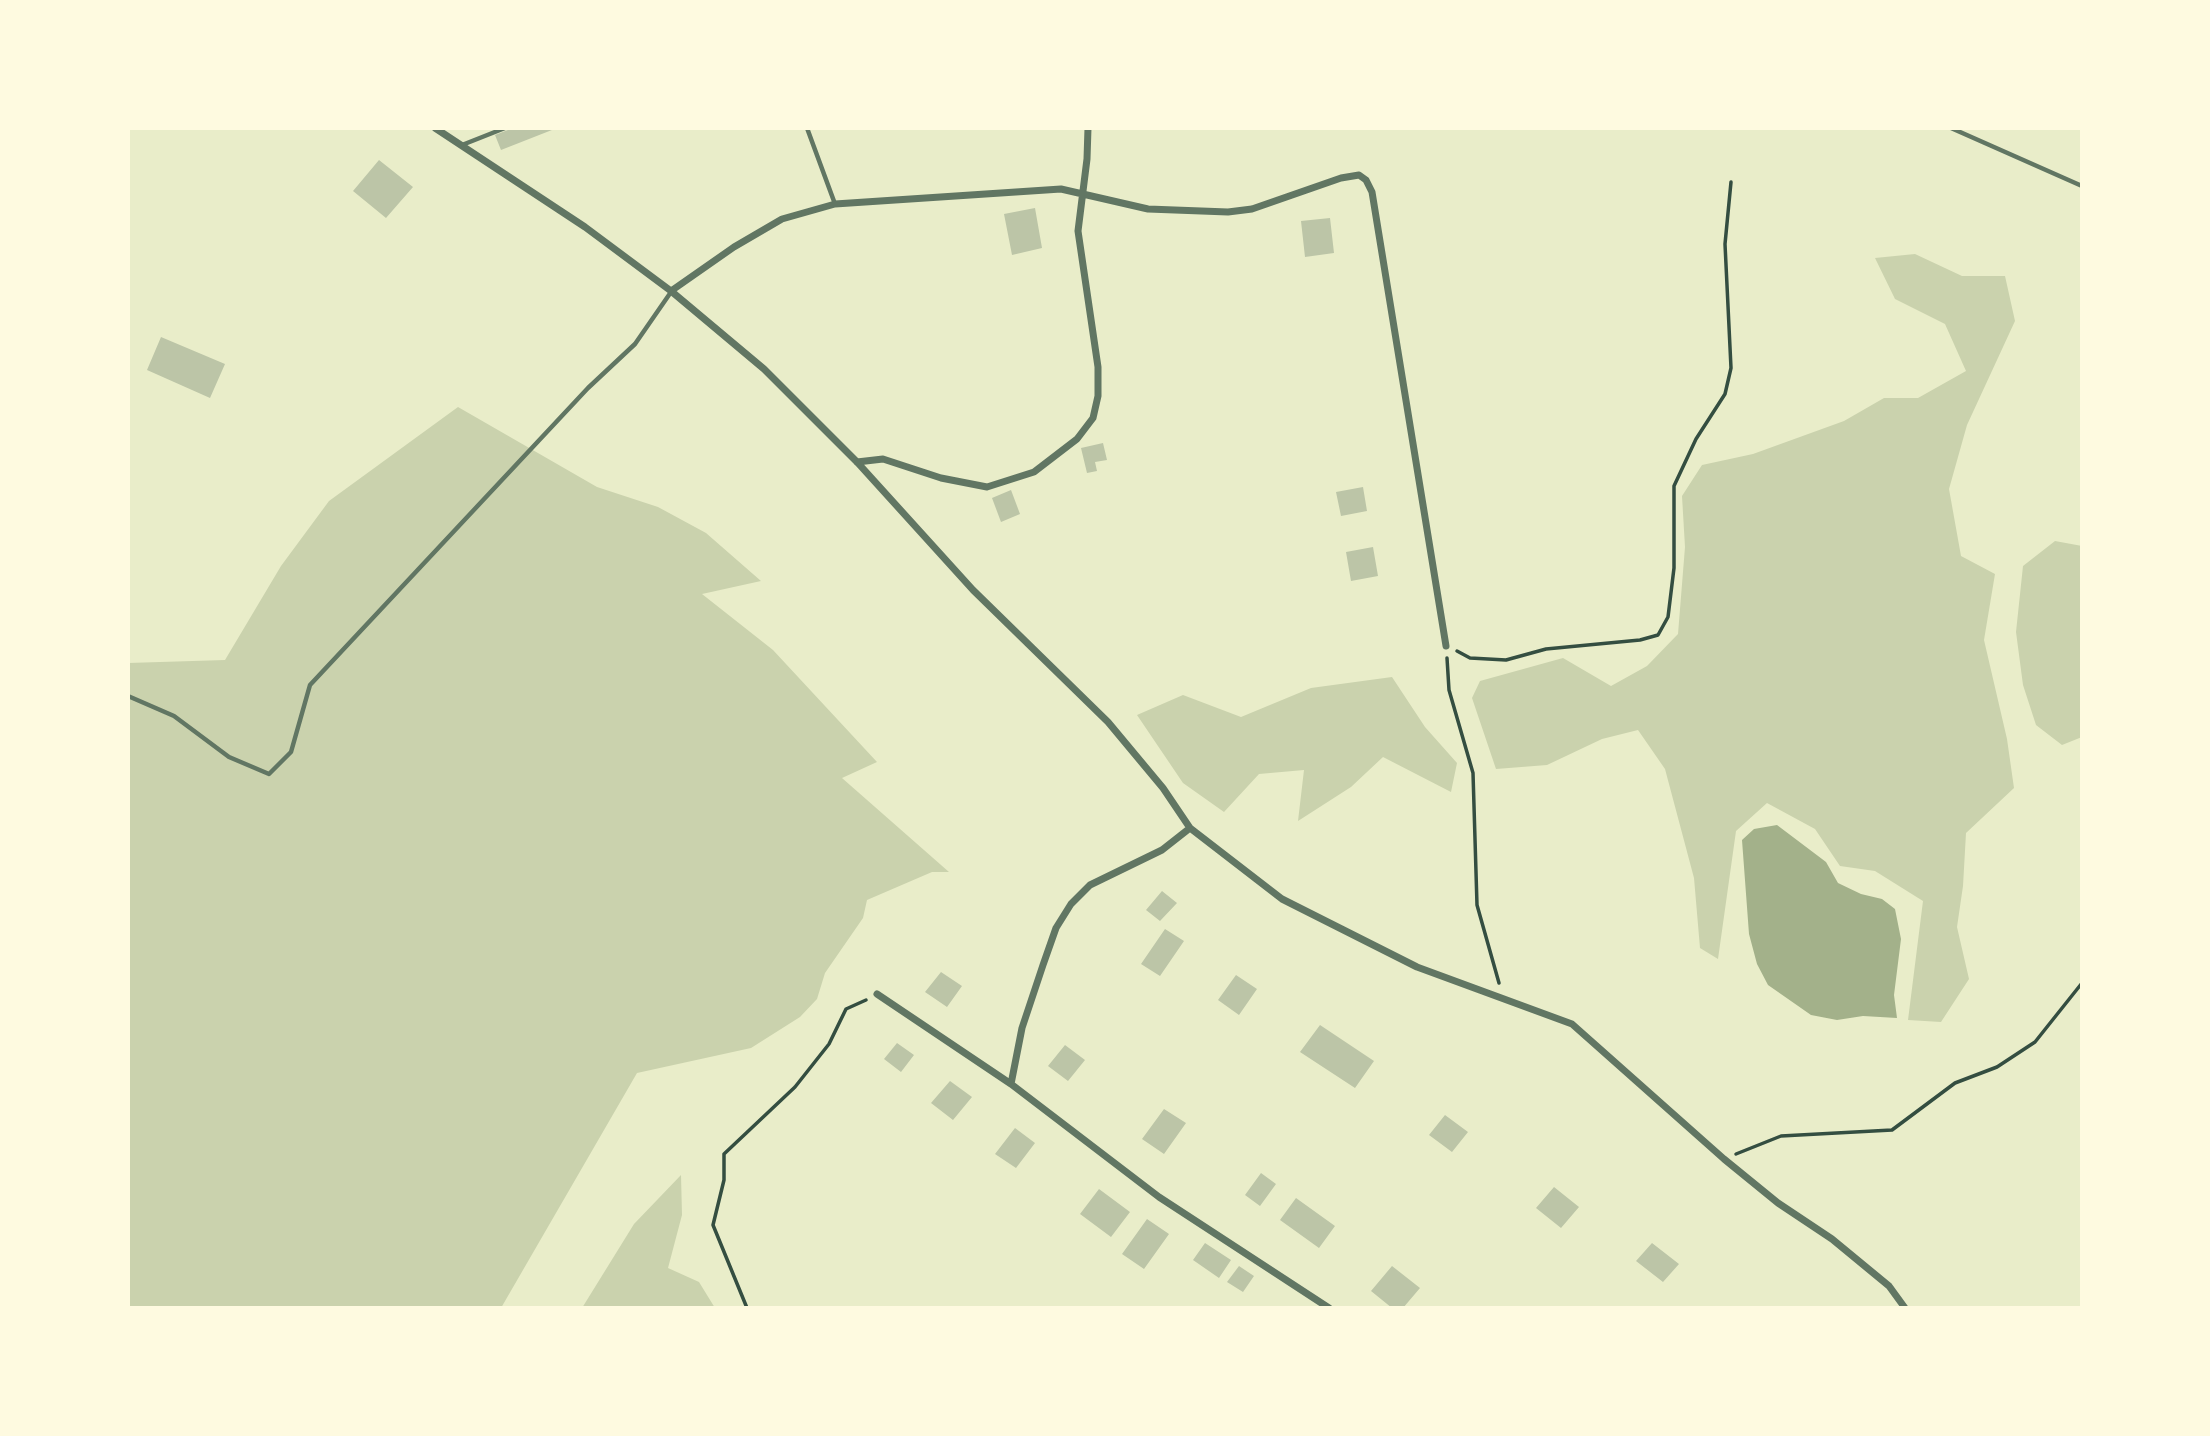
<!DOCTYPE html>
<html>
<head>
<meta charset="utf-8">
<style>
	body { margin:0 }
	#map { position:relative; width:2210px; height:1436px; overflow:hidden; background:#e9edc9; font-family:"IBM Plex Sans",sans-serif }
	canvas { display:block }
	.frame { position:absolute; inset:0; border:130px solid #fefae0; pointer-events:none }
</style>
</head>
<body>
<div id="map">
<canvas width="2210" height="1436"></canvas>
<div class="frame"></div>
</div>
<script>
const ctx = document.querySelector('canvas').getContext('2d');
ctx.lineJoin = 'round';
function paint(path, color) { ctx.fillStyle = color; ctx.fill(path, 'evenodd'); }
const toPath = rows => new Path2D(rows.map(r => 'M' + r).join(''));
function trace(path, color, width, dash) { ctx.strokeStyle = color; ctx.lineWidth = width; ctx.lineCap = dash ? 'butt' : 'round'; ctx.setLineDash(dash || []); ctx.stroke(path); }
paint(toPath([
	[1915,254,1962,276,2005,276,2015,321,1967,425,1949,489,1961,556,1995,574,1984,640,2007,739,2014,788,1966,833,1963,886,1957,927,1969,979,1941,1022,1908,1020,1923,901,1875,871,1840,866,1815,829,1767,803,1736,831,1718,959,1700,948,1694,878,1665,769,1638,730,1602,739,1547,765,1496,769,1472,698,1480,681,1563,658,1611,686,1647,666,1678,634,1685,547,1682,496,1702,465,1753,454,1844,421,1884,398,1918,398,1966,371,1945,324,1895,299,1875,258],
	[458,407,597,487,658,507,706,533,761,581,702,594,773,650,877,762,842,778,949,872,932,872,867,900,863,918,825,973,817,999,800,1017,751,1048,637,1073,501,1308,128,1308,128,663,225,660,281,566,329,501],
	[2055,541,2082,546,2082,737,2062,745,2036,725,2023,685,2016,632,2023,566],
	[1392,677,1425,727,1457,763,1451,792,1383,757,1351,787,1298,821,1304,770,1259,774,1224,812,1183,783,1137,715,1183,695,1241,717,1311,688],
	[681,1175,682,1215,668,1268,699,1282,715,1308,582,1308,634,1224]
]), '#cad2ad');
paint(toPath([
	[1777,825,1826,862,1838,883,1861,894,1882,899,1895,909,1901,939,1894,995,1897,1018,1863,1016,1837,1020,1811,1015,1768,985,1757,964,1749,934,1742,840,1754,829]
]), '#a3b18a');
paint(toPath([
	[513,128,557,128,501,150,495,135],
	[379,160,413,187,386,218,353,191],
	[1035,208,1042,248,1012,255,1004,214],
	[1330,218,1334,253,1305,257,1301,221],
	[161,337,225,364,210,398,147,370],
	[1103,443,1107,460,1095,462,1097,471,1087,473,1081,448],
	[1363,487,1367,511,1341,516,1336,492],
	[1011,490,1020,514,1001,522,992,498],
	[1373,547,1378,576,1351,581,1346,552],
	[1162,891,1177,903,1160,921,1146,910],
	[1165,929,1184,941,1160,976,1141,964],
	[941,972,962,986,947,1007,925,992],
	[1236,975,1257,989,1239,1015,1218,1000],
	[1320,1025,1374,1061,1355,1088,1300,1052],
	[897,1043,914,1055,901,1072,884,1059],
	[1065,1045,1085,1060,1068,1081,1048,1066],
	[950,1081,972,1097,953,1120,931,1103],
	[1164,1109,1186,1123,1164,1154,1142,1139],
	[1445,1115,1468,1132,1452,1152,1429,1135],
	[1015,1128,1035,1143,1016,1168,995,1154],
	[1261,1173,1276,1184,1260,1206,1245,1195],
	[1554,1187,1579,1207,1561,1228,1536,1208],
	[1099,1189,1130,1212,1111,1237,1080,1214],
	[1296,1198,1335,1226,1319,1248,1280,1220],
	[1147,1219,1169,1234,1144,1269,1122,1254],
	[1205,1243,1231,1260,1219,1278,1193,1260],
	[1652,1243,1679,1264,1663,1282,1636,1261],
	[1239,1266,1254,1276,1243,1292,1227,1282],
	[1392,1266,1420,1288,1403,1308,1392,1308,1371,1291]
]), '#bcc5a7');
trace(toPath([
	[1457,651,1470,658,1506,660,1546,649,1640,640,1658,635,1668,617,1674,568,1674,486,1696,439,1725,394,1731,368,1725,244,1731,182],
	[1447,658,1449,690,1473,773,1477,905,1499,983],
	[1736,1154,1781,1136,1892,1130,1955,1083,1997,1067,2035,1042,2082,983],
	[747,1308,713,1225,724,1180,724,1154,795,1087,829,1044,846,1009,866,1000]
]), '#344e41', 3.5);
trace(toPath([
	[807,128,835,204],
	[1951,128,2082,186],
	[462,145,505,128],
	[128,696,174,716,229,757,269,774,291,752,310,685,588,388,635,344,671,292]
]), '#617663', 4.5);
trace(toPath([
	[435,128,585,227,671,291,764,369,857,462,973,590,1108,722,1163,788,1190,828,1282,899,1417,967,1572,1024,1724,1159,1778,1203,1832,1239,1889,1286,1905,1308],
	[671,291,734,247,782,219,835,204,1061,189,1148,209,1228,212,1252,209,1341,178,1359,175,1366,180,1372,192,1446,646],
	[857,462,883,459,941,478,987,487,1034,472,1077,439,1093,418,1098,396,1098,367,1078,231,1087,159,1088,128],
	[877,994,1011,1084,1159,1197,1329,1308],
	[1011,1084,1022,1028,1043,965,1056,928,1071,904,1090,885,1162,850,1190,828]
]), '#617663', 7);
</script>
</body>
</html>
